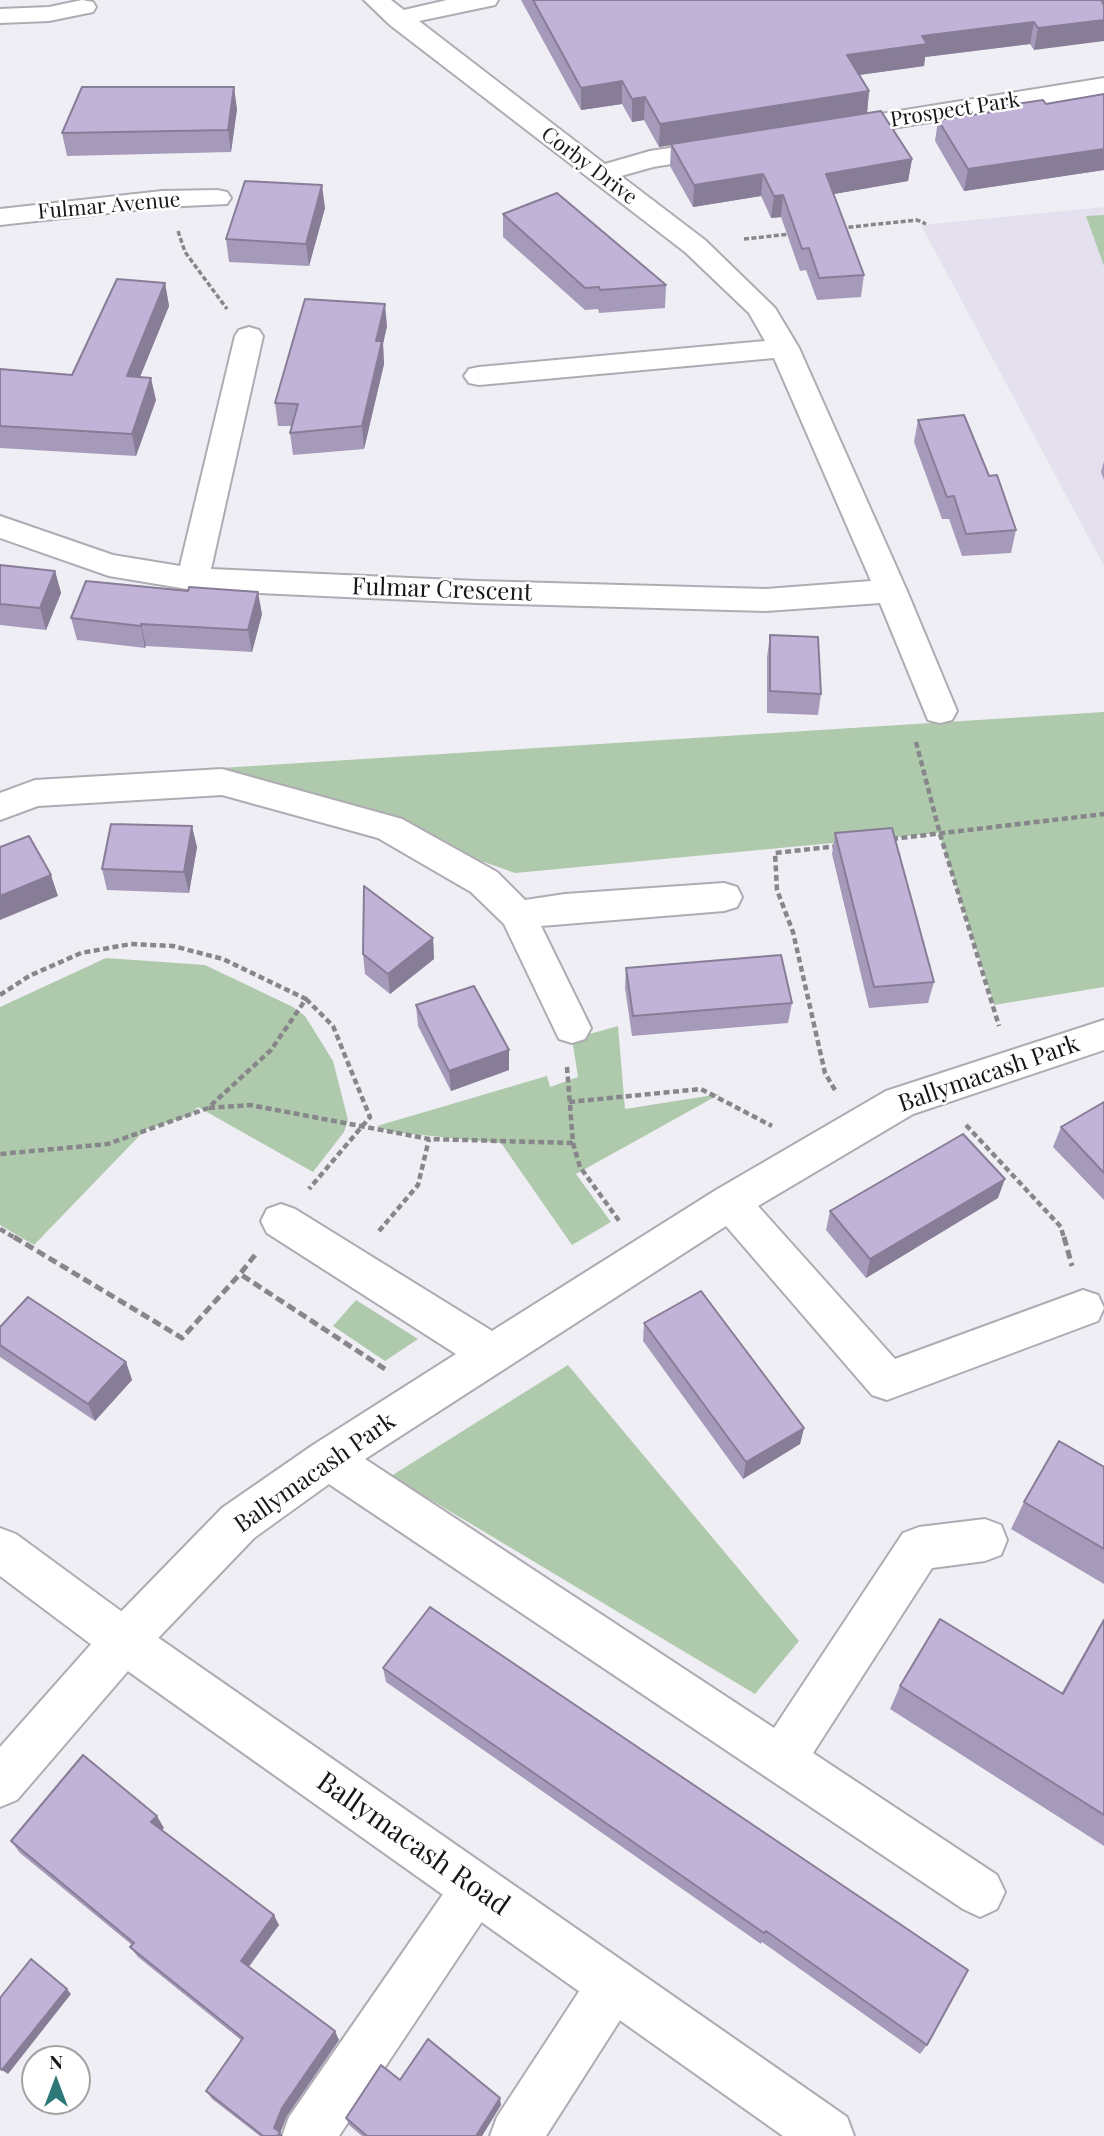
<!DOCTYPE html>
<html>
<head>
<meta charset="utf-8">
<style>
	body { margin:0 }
	#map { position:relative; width:1104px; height:2136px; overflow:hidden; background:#f0eef5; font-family:"Playfair Display",serif }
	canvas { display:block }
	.north { position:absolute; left:21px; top:2045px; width:70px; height:70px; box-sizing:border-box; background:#fff; border:2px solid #a2a2a3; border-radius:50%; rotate:0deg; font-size:19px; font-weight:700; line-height:28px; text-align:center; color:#171618 }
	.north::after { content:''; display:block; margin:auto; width:24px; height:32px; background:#2d7777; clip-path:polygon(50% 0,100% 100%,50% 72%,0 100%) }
</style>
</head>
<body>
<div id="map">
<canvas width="1104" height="2136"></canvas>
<div class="north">N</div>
</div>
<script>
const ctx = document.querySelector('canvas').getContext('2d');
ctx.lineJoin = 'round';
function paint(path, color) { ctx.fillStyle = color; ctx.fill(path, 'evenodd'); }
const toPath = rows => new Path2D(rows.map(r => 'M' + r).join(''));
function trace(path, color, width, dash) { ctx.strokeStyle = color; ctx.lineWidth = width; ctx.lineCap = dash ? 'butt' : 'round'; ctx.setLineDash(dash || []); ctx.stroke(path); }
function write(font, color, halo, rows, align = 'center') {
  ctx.font = font + ' "Playfair Display",serif'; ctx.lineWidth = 5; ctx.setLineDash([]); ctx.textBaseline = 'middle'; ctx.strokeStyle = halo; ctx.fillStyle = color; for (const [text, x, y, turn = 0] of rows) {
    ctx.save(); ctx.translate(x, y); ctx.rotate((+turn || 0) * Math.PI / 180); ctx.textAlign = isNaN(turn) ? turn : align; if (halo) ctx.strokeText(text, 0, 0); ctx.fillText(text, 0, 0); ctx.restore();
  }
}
paint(toPath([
	[1104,207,1104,566,921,225]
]), '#e5e0ed');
paint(toPath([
	[1104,215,1104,266,1086,216],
	[1104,712,1104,987,994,1005,939,833,515,873,221,768],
	[106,958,205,965,293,1007,305,1016,333,1061,348,1120,344,1132,313,1172,198,1107,191,1115,145,1130,34,1245,0,1225,0,1007],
	[618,1026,625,1109,720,1094,576,1174,611,1222,572,1245,501,1143,391,1132,377,1126,547,1076,550,1087,578,1077,572,1039],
	[356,1300,418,1339,385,1361,333,1326],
	[568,1365,799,1641,755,1694,391,1476]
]), '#afc9ac');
const minor = toPath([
	[82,0,93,2,96,7,93,12,49,21,0,23,0,9,49,7,82,0],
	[364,0,391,0,404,10,447,0,498,0,495,5,419,21,605,164,650,151,722,140,731,142,735,148,731,154,653,167,621,176,705,240,775,308,799,348,907,591,957,711,952,720,940,723,928,720,880,603,766,611,477,603,193,590,109,576,0,538,0,516,113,555,180,566,235,336,239,330,249,327,259,330,263,336,211,569,477,581,766,589,871,581,774,358,479,385,469,383,464,376,469,369,479,367,765,341,749,313,685,252,390,25,364,0],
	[1104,78,1104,94,837,137,828,135,824,129,828,123,837,121,1104,78],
	[217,190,227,192,231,198,227,204,162,207,0,225,0,209,162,191,217,190],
	[222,769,402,819,497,872,525,900,565,894,724,883,737,887,742,897,737,907,724,911,541,926,591,1028,585,1039,572,1043,559,1039,504,924,471,892,378,838,222,795,38,806,0,820,0,793,35,780,222,769],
	[1104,1020,1104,1050,913,1114,758,1206,895,1359,1083,1290,1098,1295,1104,1308,1098,1321,887,1400,872,1395,726,1226,365,1459,774,1728,903,1533,919,1527,985,1519,1001,1525,1007,1540,1001,1555,985,1561,932,1568,813,1753,997,1875,1005,1892,997,1909,980,1917,963,1909,329,1484,254,1538,140,1657,17,1800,0,1807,0,1747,108,1625,222,1508,313,1445,456,1354,267,1233,261,1221,267,1209,281,1204,295,1209,492,1331,716,1190,886,1091,1104,1020],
	[476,1863,493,1871,501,1888,493,1905,339,2136,282,2136,289,2117,459,1871,476,1863],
	[613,1960,631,1967,638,1985,631,2003,546,2136,490,2136,497,2117,595,1967,613,1960]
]);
const major = toPath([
	[0,1528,16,1534,140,1625,847,2117,854,2136,783,2136,108,1657,0,1576,0,1528]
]);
trace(minor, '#aeacb2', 4);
trace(major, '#aeacb2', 4);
trace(toPath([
	[841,228,917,220,926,224],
	[178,231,185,252,227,309],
	[744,239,791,234]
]), '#87868a', 3.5, [5, 2.5]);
trace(toPath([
	[916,742,940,834,999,1026],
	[892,839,1104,814],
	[0,995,29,976,81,953,131,944,173,946,223,959,306,999,271,1050,208,1108,108,1144,0,1154],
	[306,999,333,1026,370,1117,309,1189],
	[567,1067,573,1143,580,1167,620,1222],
	[835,1090,825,1073,793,932,777,890,775,853,838,846],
	[569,1102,701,1089,772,1126],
	[209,1108,250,1105,429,1139,573,1143],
	[966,1125,1061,1227,1064,1239],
	[0,1229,17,1239],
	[379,1231,418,1185,429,1139]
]), '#87868a', 4.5, [6, 3.5]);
trace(toPath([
	[14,1237,182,1338,240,1274],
	[1064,1237,1072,1266],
	[255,1255,240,1274,385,1369]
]), '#87868a', 5, [9, 4.5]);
paint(minor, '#fff');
paint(major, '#fff');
paint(toPath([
	[521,0,1104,0,1034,50,1030,44,925,57,924,66,859,75,869,91,867,113,912,159,908,181,833,194,864,275,861,297,817,300,806,270,800,271,781,217,771,218,761,196,693,207,670,166,671,145,659,147,644,120,632,122,622,104,581,110],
	[1104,94,1104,170,964,191,935,141,938,120,988,113,989,108,1046,104],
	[237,109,231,152,67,156,62,133],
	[325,208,309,266,229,262,226,239],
	[503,214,666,285,665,308,599,313,598,309,585,310,503,237],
	[165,283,169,306,140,377,156,400,136,456,0,448,0,369,72,375],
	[387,326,383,344,384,364,364,449,293,455,290,433,292,426,278,426,275,403],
	[918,420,989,476,1016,530,1011,553,962,556,949,519,942,519,914,442],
	[1104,461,1104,480,1101,472],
	[0,565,55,571,61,593,46,630,0,625],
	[262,614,252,652,146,646,145,648,77,640,71,618],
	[770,635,821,694,818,715,767,713,767,657],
	[835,833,934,982,928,1003,869,1008,832,854],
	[197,847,189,893,107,890,102,869],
	[433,938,434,959,390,994,365,974,363,954],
	[626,968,792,1003,788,1023,632,1036,625,988],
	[416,1005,509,1070,451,1091,418,1026],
	[1104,1102,1104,1200,1053,1147,1061,1127],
	[998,1198,866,1278,826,1230,830,1211],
	[644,1323,804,1428,800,1444,743,1479,643,1341],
	[0,1327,126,1362,132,1380,95,1421,0,1357],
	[1104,1467,1104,1584,1011,1529,1024,1502],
	[430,1607,927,2045,920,2054,762,1942,761,1944,386,1682,383,1668],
	[1104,1618,1104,1846,890,1709,900,1686,1061,1694],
	[164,1828,162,1830,279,1925,249,1967,339,2040,287,2116,280,2133,283,2136,260,2136,212,2099,206,2091,241,2040,138,1957,130,1947,132,1945,20,1853,11,1841],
	[400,2080,501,2105,482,2136,362,2136,349,2125,346,2118]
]), '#a69aba');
paint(toPath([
	[1102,2,1104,2,1104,41,1034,50,1038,28],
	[1034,22,1030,44,925,57,924,66,844,77,847,55,922,36],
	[622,81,622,104,581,110,581,88],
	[234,87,237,109,231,152,228,130],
	[869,91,867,114,659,147,660,124],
	[645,97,644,120,632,122,632,99],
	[1104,149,1104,170,964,191,968,169],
	[912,159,908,181,823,196,826,174],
	[763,174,761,196,693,207,694,185],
	[322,185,325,208,309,266,306,244],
	[783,195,781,217,771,218,774,196],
	[165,283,169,306,131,399,127,376],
	[385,304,387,326,383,344,384,364,364,449,362,426,376,341],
	[151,378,156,400,136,456,132,434],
	[55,571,61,593,46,630,40,608],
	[258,592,262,614,252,652,248,630],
	[141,624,146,646,145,648,141,626],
	[192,826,197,847,189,893,184,872],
	[51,875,58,896,0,920,0,896],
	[433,938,434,959,390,994,388,974],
	[509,1050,509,1070,451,1091,449,1071],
	[1005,1179,998,1198,866,1278,870,1259],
	[126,1362,132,1380,95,1421,88,1404],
	[804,1428,800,1444,743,1479,746,1462],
	[157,1816,164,1828,158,1834,151,1822],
	[274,1915,279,1925,246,1970,241,1961],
	[67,1989,71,1994,8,2074,2,2070],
	[335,2031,339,2040,287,2116,280,2133,283,2136,277,2136,274,2128,282,2108],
	[500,2098,501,2105,482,2136,476,2136]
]), '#877d97');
const building = toPath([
	[533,0,1104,0,1104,2,1102,2,1104,5,1104,20,1038,28,1034,22,922,36,927,44,847,55,869,91,660,124,645,97,632,99,622,81,581,88,533,0],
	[82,87,234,87,228,130,62,133,82,87],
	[1104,94,1104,149,968,169,938,120,992,112,989,108,1043,100,1046,104,1104,94],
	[881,111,912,159,826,174,864,275,819,278,809,248,802,249,783,195,774,196,763,174,694,185,671,144,881,111],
	[245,181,322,185,306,244,226,239,245,181],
	[557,193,666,285,600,290,599,287,585,288,503,214,557,193],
	[117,279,165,283,127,376,151,378,132,434,0,426,0,369,72,375,117,279],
	[305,299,385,304,376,341,382,341,362,426,290,433,298,404,275,403,305,299],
	[964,415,989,476,997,475,1016,530,966,534,954,496,947,497,918,420,964,415],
	[0,565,55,571,40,608,0,604,0,565],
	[86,581,188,591,189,587,258,592,248,630,141,624,141,626,71,618,86,581],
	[770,635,818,637,821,694,770,691,770,635],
	[111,824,192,826,184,872,102,869,111,824],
	[892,828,934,982,874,987,835,833,892,828],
	[29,836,51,875,0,896,0,847,29,836],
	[364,886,433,938,388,974,363,954,364,886],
	[781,955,792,1003,633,1016,626,968,781,955],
	[474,986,509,1050,449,1071,416,1005,474,986],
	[1104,1102,1104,1173,1061,1127,1104,1102],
	[963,1134,1005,1179,870,1259,830,1211,963,1134],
	[701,1291,804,1428,746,1462,644,1323,701,1291],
	[28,1297,126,1362,88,1404,0,1345,0,1327,28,1297],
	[1059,1441,1104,1467,1104,1549,1024,1502,1059,1441],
	[430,1607,968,1970,927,2045,766,1931,764,1933,383,1668,430,1607],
	[940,1619,1063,1694,1104,1620,1104,1815,900,1686,940,1619],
	[83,1755,157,1816,151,1822,274,1915,241,1961,335,2031,282,2108,274,2128,280,2132,277,2136,263,2136,206,2091,243,2038,130,1947,134,1943,11,1841,83,1755],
	[31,1959,67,1989,2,2070,0,2068,0,1998,31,1959],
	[428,2039,500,2098,476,2136,367,2136,346,2118,381,2065,400,2080,428,2039]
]);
paint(building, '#c1b3d8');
trace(building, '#877d97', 2);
write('21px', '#171618', '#fff', [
	["Prospect Park",955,110,-9],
	["Corby Drive",589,166,37],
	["Fulmar Avenue",109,206,-5]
]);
write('24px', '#171618', '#fff', [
	["Fulmar Crescent",442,590,2],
	["Ballymacash Park",989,1074,-19],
	["Ballymacash Park",315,1473,-35]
]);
write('28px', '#171618', '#fff', [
	["Ballymacash Road",413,1844,35]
]);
</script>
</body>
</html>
